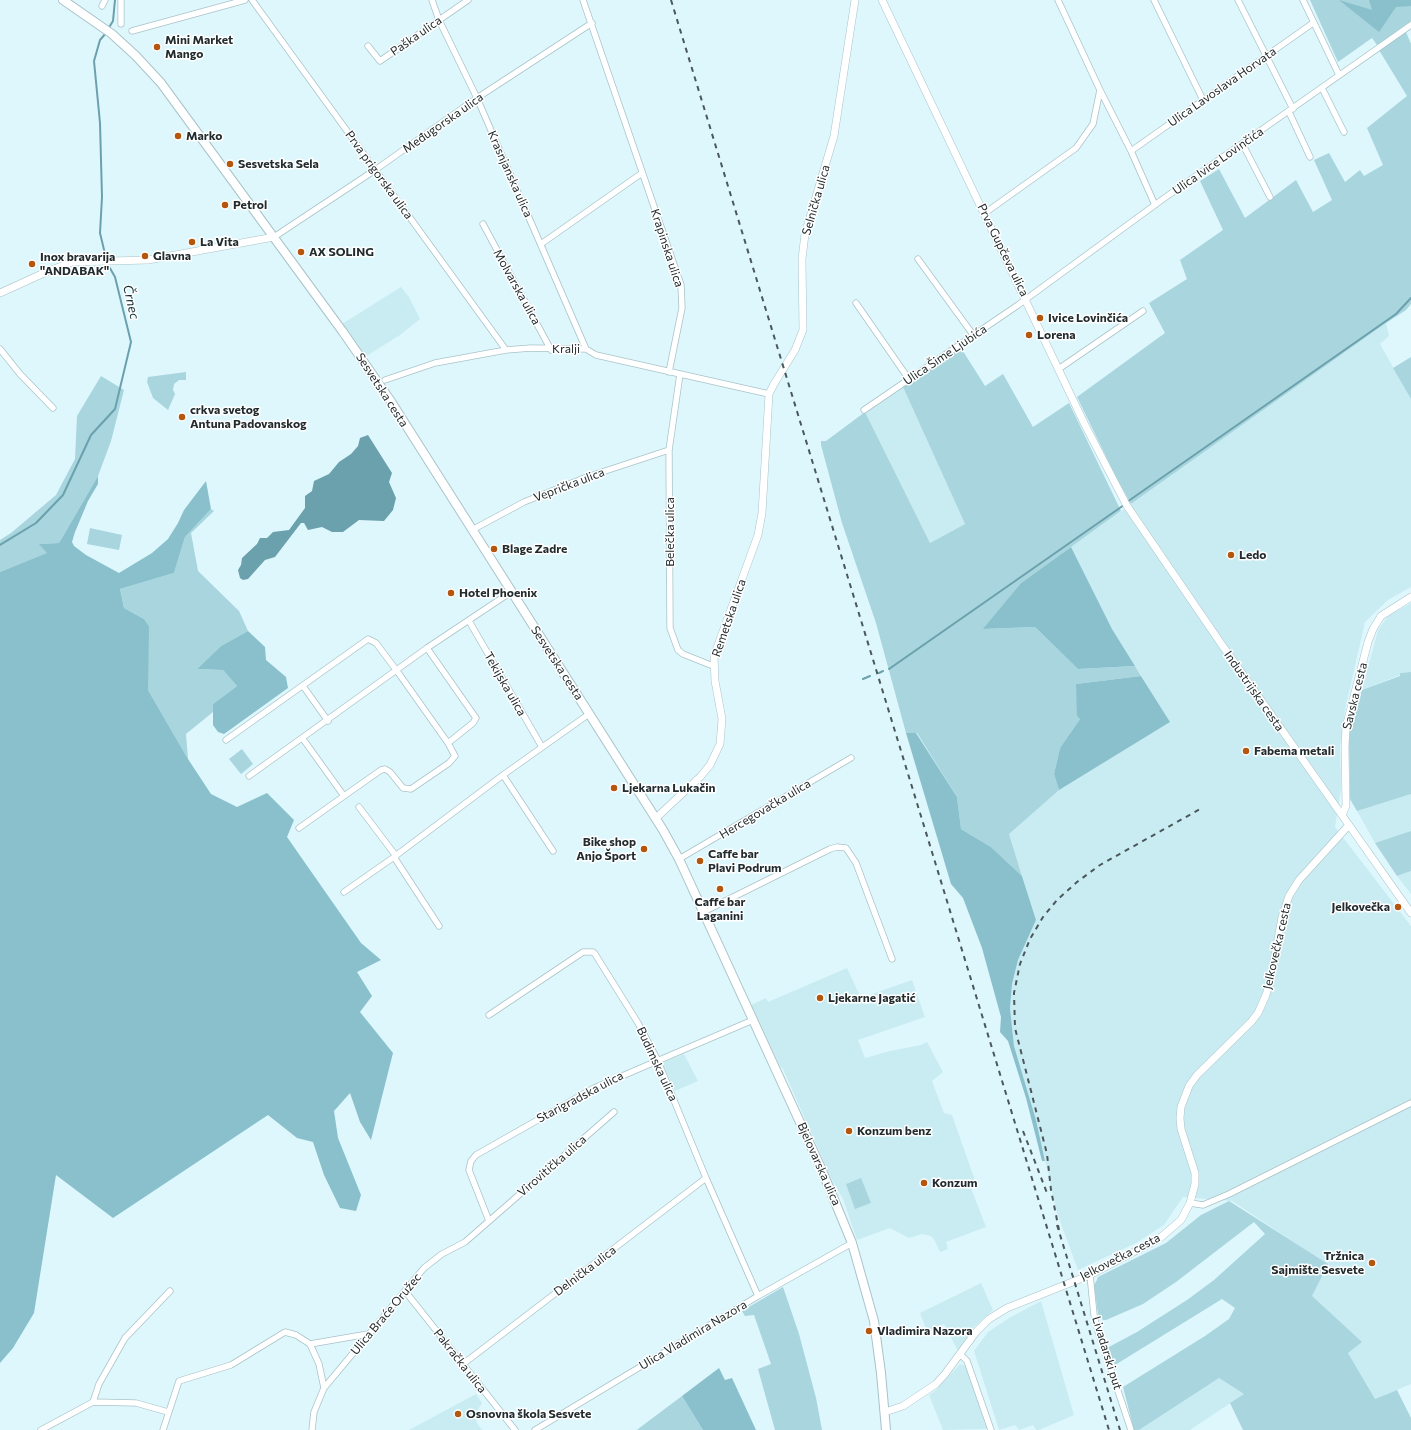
<!DOCTYPE html>
<html>
<head>
<meta charset="utf-8">
<style>
	body { margin:0 }
	canvas { display:block; background:#ddf7fd }
</style>
</head>
<body>
<canvas width="1411" height="1430"></canvas>
<script>
const ctx = document.querySelector('canvas').getContext('2d');
ctx.lineJoin = 'round';
function paint(path, color) { ctx.fillStyle = color; ctx.fill(path, 'evenodd'); }
const toPath = rows => new Path2D(rows.map(r => 'M' + r).join(''));
function trace(path, color, width, dash) { ctx.strokeStyle = color; ctx.lineWidth = width; ctx.lineCap = dash ? 'butt' : 'round'; ctx.setLineDash(dash || []); ctx.stroke(path); }
function write(font, color, halo, rows, align = 'center') {
  ctx.font = font + ' Commissioner,sans-serif'; ctx.lineWidth = 3; ctx.setLineDash([]); ctx.textBaseline = 'middle'; ctx.strokeStyle = halo; ctx.fillStyle = color; for (const [text, x, y, turn = 0] of rows) {
    ctx.save(); ctx.translate(x, y); ctx.rotate((+turn || 0) * Math.PI / 180); ctx.textAlign = isNaN(turn) ? turn : align; if (halo) ctx.strokeText(text, 0, 0); ctx.fillText(text, 0, 0); ctx.restore();
  }
}
paint(toPath([
	[401,287,409,297,420,319,400,335,365,357,342,324],
	[1386,323,1389,336,1380,344,1411,399,1411,587,1388,600,1365,622,1345,710,1340,747,1341,789,1335,827,1411,926,1411,1384,1375,1399,1348,1353,1361,1342,1311,1296,1327,1264,1232,1201,1183,1197,1164,1225,1136,1243,1078,1270,1057,1213,1036,1120,1014,1046,1010,1008,1012,984,1018,960,1036,920,1009,834,1054,792,1170,722,1112,629,1071,547],
	[903,387,965,524,930,543,865,412],
	[1411,603,1411,672,1400,673,1400,675,1362,690,1378,630,1388,616],
	[1411,794,1411,831,1375,843,1357,811],
	[1411,871,1411,894,1397,876],
	[847,968,861,998,912,980,925,1017,858,1040,865,1058,890,1051,921,1045,927,1042,943,1072,932,1081,944,1113,952,1115,977,1186,971,1188,986,1227,946,1242,948,1249,940,1252,935,1241,931,1236,922,1234,909,1238,890,1228,857,1240,843,1199,833,1182,782,1067,781,1068,751,1005,766,998,768,1002],
	[684,1054,698,1081,675,1091,662,1063],
	[981,1283,993,1310,973,1328,958,1351,944,1324,927,1331,920,1313],
	[1041,1301,1074,1415,1039,1430,1036,1430,1033,1425,1019,1430,1015,1425,999,1430,974,1351,988,1332,1009,1318],
	[960,1364,966,1366,987,1429,943,1430,929,1395,936,1390],
	[1219,1378,1244,1394,1190,1430,1139,1430],
	[476,1394,482,1403,477,1411,476,1417,477,1423,482,1430,409,1430]
]), '#c9ecf3');
paint(toPath([
	[1310,0,1411,0,1411,21,1377,45,1372,38,1338,62],
	[1406,32,1411,44,1411,304,1406,310,1386,323,1131,504,1115,475,1077,397,1165,333,1149,303,1187,279,1180,260,1223,230,1200,181,1219,169,1245,218,1296,180,1313,212,1332,200,1314,160,1329,153,1345,182,1360,170,1364,176,1383,165,1367,128,1407,96,1379,50],
	[961,348,985,386,1003,374,1033,427,1069,403,1121,511,1021,583,984,629,1035,627,1078,669,1135,666,1141,676,1076,684,1080,719,1060,748,1054,774,1059,790,1009,834,1022,876,991,847,961,829,957,797,917,733,906,733,876,623,842,523,821,445,821,441,826,441,865,412,930,543,965,524,903,387],
	[1411,357,1411,399,1393,368],
	[186,372,186,380,179,380,174,384,173,390,175,394,168,410,153,398,147,382,148,377],
	[101,376,124,390,111,441,98,476,59,543,40,544,48,553,0,572,0,540,11,533,56,495,75,459,77,416],
	[211,509,214,511,191,533,198,571,239,611,248,631,221,646,197,669,223,670,237,686,213,704,213,712,186,734,188,759,148,690,144,619,124,608,120,589,174,573,185,537],
	[90,528,122,535,119,550,87,544],
	[1411,672,1411,794,1357,811,1350,799,1349,740,1350,728,1362,690,1400,676,1400,673],
	[242,749,253,764,241,774,229,759],
	[1411,831,1411,871,1397,876,1375,843],
	[861,1178,871,1203,855,1209,846,1184],
	[1229,1201,1328,1264,1312,1296,1362,1342,1348,1353,1375,1399,1397,1390,1411,1418,1411,1430,1243,1430,1230,1403,1244,1394,1219,1378,1139,1430,1134,1430,1123,1387,1205,1336,1229,1319,1235,1308,1222,1299,1115,1365,1107,1348,1137,1332,1187,1300,1214,1280,1265,1234,1254,1222,1176,1282,1143,1304,1106,1320,1103,1320,1098,1314,1094,1285,1097,1280,1098,1277,1166,1243,1201,1215],
	[783,1287,799,1334,816,1398,822,1430,775,1430,758,1369,771,1364,754,1315,745,1316,742,1311],
	[682,1396,703,1430,637,1430,638,1429]
]), '#a8d5de');
paint(toPath([
	[1339,0,1372,10,1369,0,1411,0,1411,6,1396,7,1379,32],
	[98,476,98,484,88,501,75,532,72,542,74,546,86,555,119,573,152,553,168,539,178,523,184,510,206,481,211,509,185,537,174,573,120,589,124,608,144,619,149,627,148,690,188,759,211,794,237,807,267,793,294,820,287,837,361,943,381,960,357,972,372,996,360,1012,393,1053,371,1140,360,1122,350,1093,334,1111,338,1138,361,1195,356,1211,340,1208,324,1175,313,1142,297,1138,268,1115,113,1218,56,1175,34,1313,13,1348,0,1363,0,572,47,553,39,544,59,543],
	[1071,547,1112,629,1135,666,1078,669,1035,627,983,629,1021,583],
	[248,631,265,647,266,660,286,677,288,688,224,734,218,732,213,725,213,704,237,686,223,670,197,669,221,646],
	[1141,676,1170,722,1059,790,1054,774,1060,748,1080,719,1077,716,1076,684],
	[906,733,916,733,957,797,961,829,991,847,1022,876,1036,920,1018,960,1012,984,1010,1008,1014,1046,1036,1120,1045,1161,1042,1161,1026,1098,1008,1041,1000,1032,1001,1017,982,948,963,898,951,884],
	[719,1368,725,1380,732,1378,756,1430,703,1430,682,1396]
]), '#89c0cb');
paint(toPath([
	[368,435,392,473,389,482,396,498,393,510,384,521,359,520,343,532,332,532,322,527,308,530,304,523,301,523,275,557,265,560,248,579,243,580,240,578,238,570,241,565,242,558,257,544,260,538,267,538,273,532,289,530,305,508,305,496,312,491,314,481,329,474,339,462,351,454,358,446,360,438]
]), '#6ba1ac');
trace(toPath([
	[108,29,113,21,115,0],
	[106,33,100,40,94,61,100,123,102,197,100,233,106,258],
	[1127,502,1396,314,1411,298],
	[0,545,36,523,63,495,91,435,115,409,131,342,115,277,107,263],
	[889,669,1124,505],
	[879,673,883,671],
	[863,679,870,676]
]), '#6ba1ac', 2);
const minor = toPath([
	[121,0,121,24],
	[252,0,506,350],
	[432,0,439,20,477,98,586,349,596,355,769,394],
	[583,0,681,285,682,308,669,372],
	[1154,0,1203,100],
	[1238,0,1293,109],
	[1303,0,1339,75],
	[102,6,105,0],
	[132,31,245,0],
	[368,46,380,61,468,0],
	[1322,88,1344,132],
	[1100,90,1131,151,1155,205],
	[1289,112,1310,157],
	[1243,145,1270,197],
	[1131,151,1313,23],
	[985,213,1076,148,1093,124,1100,90,1058,0],
	[483,224,551,350],
	[274,237,375,170,477,98,592,23],
	[541,244,642,173],
	[918,259,974,336],
	[856,303,906,375,910,378],
	[0,349,20,374,53,408],
	[1060,368,1143,311],
	[680,374,669,450,670,628,678,650,683,654,713,666],
	[385,380,435,363,506,350,531,348,586,349],
	[864,410,1018,305,1163,199,1411,25],
	[472,530,524,502,587,477,669,450],
	[469,621,542,747],
	[427,648,476,718,473,723,448,743],
	[303,686,328,721],
	[226,740,368,639,376,643,397,671,448,743,455,756,449,763,411,789,403,788,390,772,385,769,381,770,344,796,303,739],
	[503,775,553,851],
	[249,776,427,648,511,592],
	[359,807,396,856],
	[299,828,344,796],
	[394,857,439,926],
	[679,859,851,758],
	[344,892,394,857,503,775,589,714],
	[703,912,830,849,837,847,846,848,856,863,892,959],
	[489,1015,583,952,593,952,595,954,638,1023,657,1059,706,1178,758,1296],
	[1190,1203,1203,1205,1229,1194,1411,1103],
	[489,1221,469,1170,471,1161,476,1155,594,1088,753,1020],
	[1090,1275,1094,1315,1098,1331,1131,1430],
	[405,1291,515,1430],
	[310,1344,368,1334],
	[960,1354,967,1361,991,1430],
	[463,1364,706,1178],
	[93,1402,99,1384,125,1338,170,1291],
	[41,1430,93,1402,136,1403,168,1412],
	[163,1430,179,1381,231,1365,285,1332,296,1335,310,1344,319,1364,324,1388],
	[312,1430,314,1412,324,1388,424,1268,442,1254,465,1242,614,1112],
	[535,1430,758,1296,852,1243]
]);
const tertiary = toPath([
	[882,0,1085,425,1127,506,1222,645,1411,913],
	[0,293,44,273,72,262,148,260,274,237],
	[1342,815,1346,806,1345,747,1346,727,1368,642,1373,629,1381,616,1411,597],
	[656,818,700,777,710,765,720,744,722,719,715,681,714,656,758,535,762,513,769,394,774,384,795,350,803,330,802,259,805,234,834,136,855,0],
	[885,1412,903,1406,936,1384,945,1374,976,1332,989,1319,1007,1308,1090,1275,1160,1238,1181,1220,1190,1203,1195,1184,1195,1173,1181,1129,1180,1118,1181,1107,1189,1086,1197,1075,1251,1022,1258,1013,1266,995,1271,978,1282,917,1289,896,1299,880,1349,825]
]);
const secondary = toPath([
	[63,0,112,34,136,56,161,83,343,332,390,400,663,830,679,859,821,1168,852,1243,874,1321,881,1373,886,1430]
]);
trace(minor, '#aac3c8', 7);
trace(tertiary, '#aac3c8', 8);
trace(secondary, '#aac3c8', 10);
trace(minor, '#fff', 5.5);
trace(tertiary, '#fff', 7);
trace(secondary, '#fff', 8);
trace(toPath([
	[671,0,1109,1430],
	[1023,1131,1047,1193],
	[1057,1225,1120,1430],
	[1059,1230,1051,1190,1047,1154,1015,1028,1014,993,1020,964,1030,939,1043,917,1057,900,1077,882,1100,865,1202,808]
]), '#4b585b', 2, [5, 5]);
for (const [x, y, r, color] of [
	[157,47,4,"#b5560e"],
	[178,136,4,"#b5560e"],
	[230,164,4,"#b5560e"],
	[225,205,4,"#b5560e"],
	[192,242,4,"#b5560e"],
	[301,252,4,"#b5560e"],
	[145,256,4,"#b5560e"],
	[32,264,4,"#b5560e"],
	[1040,318,4,"#b5560e"],
	[1029,335,4,"#b5560e"],
	[182,417,4,"#b5560e"],
	[494,549,4,"#b5560e"],
	[1231,555,4,"#b5560e"],
	[451,593,4,"#b5560e"],
	[1246,751,4,"#b5560e"],
	[614,788,4,"#b5560e"],
	[644,849,4,"#b5560e"],
	[700,861,4,"#b5560e"],
	[720,889,4,"#b5560e"],
	[1398,907,4,"#b5560e"],
	[820,998,4,"#b5560e"],
	[849,1131,4,"#b5560e"],
	[924,1183,4,"#b5560e"],
	[1372,1263,4,"#b5560e"],
	[869,1331,4,"#b5560e"],
	[458,1414,4,"#b5560e"]
]) { const dot = new Path2D(); dot.arc(x, y, r, 0, 2 * Math.PI); ctx.fillStyle = color; ctx.fill(dot); trace(dot, '#fff', 1.5); }
write('12px', '#222b2d', '#fff', [
	["Paška ulica",416,36,-35],
	["Ulica Lavoslava Horvata",1222,87,-35],
	["Međugorska ulica",443,123,-35],
	["Ulica Ivice Lovinčića",1218,161,-35],
	["Krasnjanska ulica",510,174,66],
	["Prva prigorska ulica",379,175,54],
	["Selnička ulica",816,200,-74],
	["Krapinska ulica",667,248,72],
	["Prva Gupčeva ulica",1003,250,64],
	["Molvarska ulica",517,287,61],
	["Kralji",566,349],
	["Ulica Šime Ljubića",945,355,-34],
	["Sesvetska cesta",382,390,57],
	["Veprička ulica",569,485,-21],
	["Belečka ulica",670,532,-90],
	["Remetska ulica",729,618,-71],
	["Sesvetska cesta",557,663,57],
	["Tekijska ulica",505,684,60],
	["Industrijska cesta",1254,691,55],
	["Savska cesta",1355,696,-76],
	["Hercegovačka ulica",765,809,-31],
	["Jelkovečka cesta",1277,946,-77],
	["Budimska ulica",657,1064,65],
	["Starigradska ulica",580,1097,-28],
	["Bjelovarska ulica",819,1164,66],
	["Virovitička ulica",552,1166,-41],
	["Jelkovečka cesta",1120,1257,-27],
	["Delnička ulica",585,1271,-37],
	["Ulica Braće Oružec",386,1314,-50],
	["Ulica Vladimira Nazora",693,1335,-31],
	["Livadarski put",1107,1353,73],
	["Pakračka ulica",460,1361,52]
]);
write('bold 12px', '#222b2d', '#fff', [
	["Mini Market",165,40],
	["Mango",165,54],
	["Marko",186,136],
	["Sesvetska Sela",238,164],
	["Petrol",233,205],
	["La Vita",200,242],
	["AX SOLING",309,252],
	["Glavna",153,256],
	["Inox bravarija",40,257],
	["\"ANDABAK\"",40,271],
	["Ivice Lovinčića",1048,318],
	["Lorena",1037,335],
	["crkva svetog",190,410],
	["Antuna Padovanskog",190,424],
	["Blage Zadre",502,549],
	["Ledo",1239,555],
	["Hotel Phoenix",459,593],
	["Fabema metali",1254,751],
	["Ljekarna Lukačin",622,788],
	["Bike shop",636,842,"right"],
	["Anjo Šport",636,856,"right"],
	["Caffe bar",708,854],
	["Plavi Podrum",708,868],
	["Caffe bar",720,902,"center"],
	["Laganini",720,916,"center"],
	["Jelkovečka",1390,907,"right"],
	["Ljekarne Jagatić",828,998],
	["Konzum benz",857,1131],
	["Konzum",932,1183],
	["Tržnica",1364,1256,"right"],
	["Sajmište Sesvete",1364,1270,"right"],
	["Vladimira Nazora",877,1331],
	["Osnovna škola Sesvete",466,1414]
], 'left');
write('italic 13px', '#132f34', '#fff', [
	["Črnec",131,302,77]
]);
</script>
</body>
</html>
